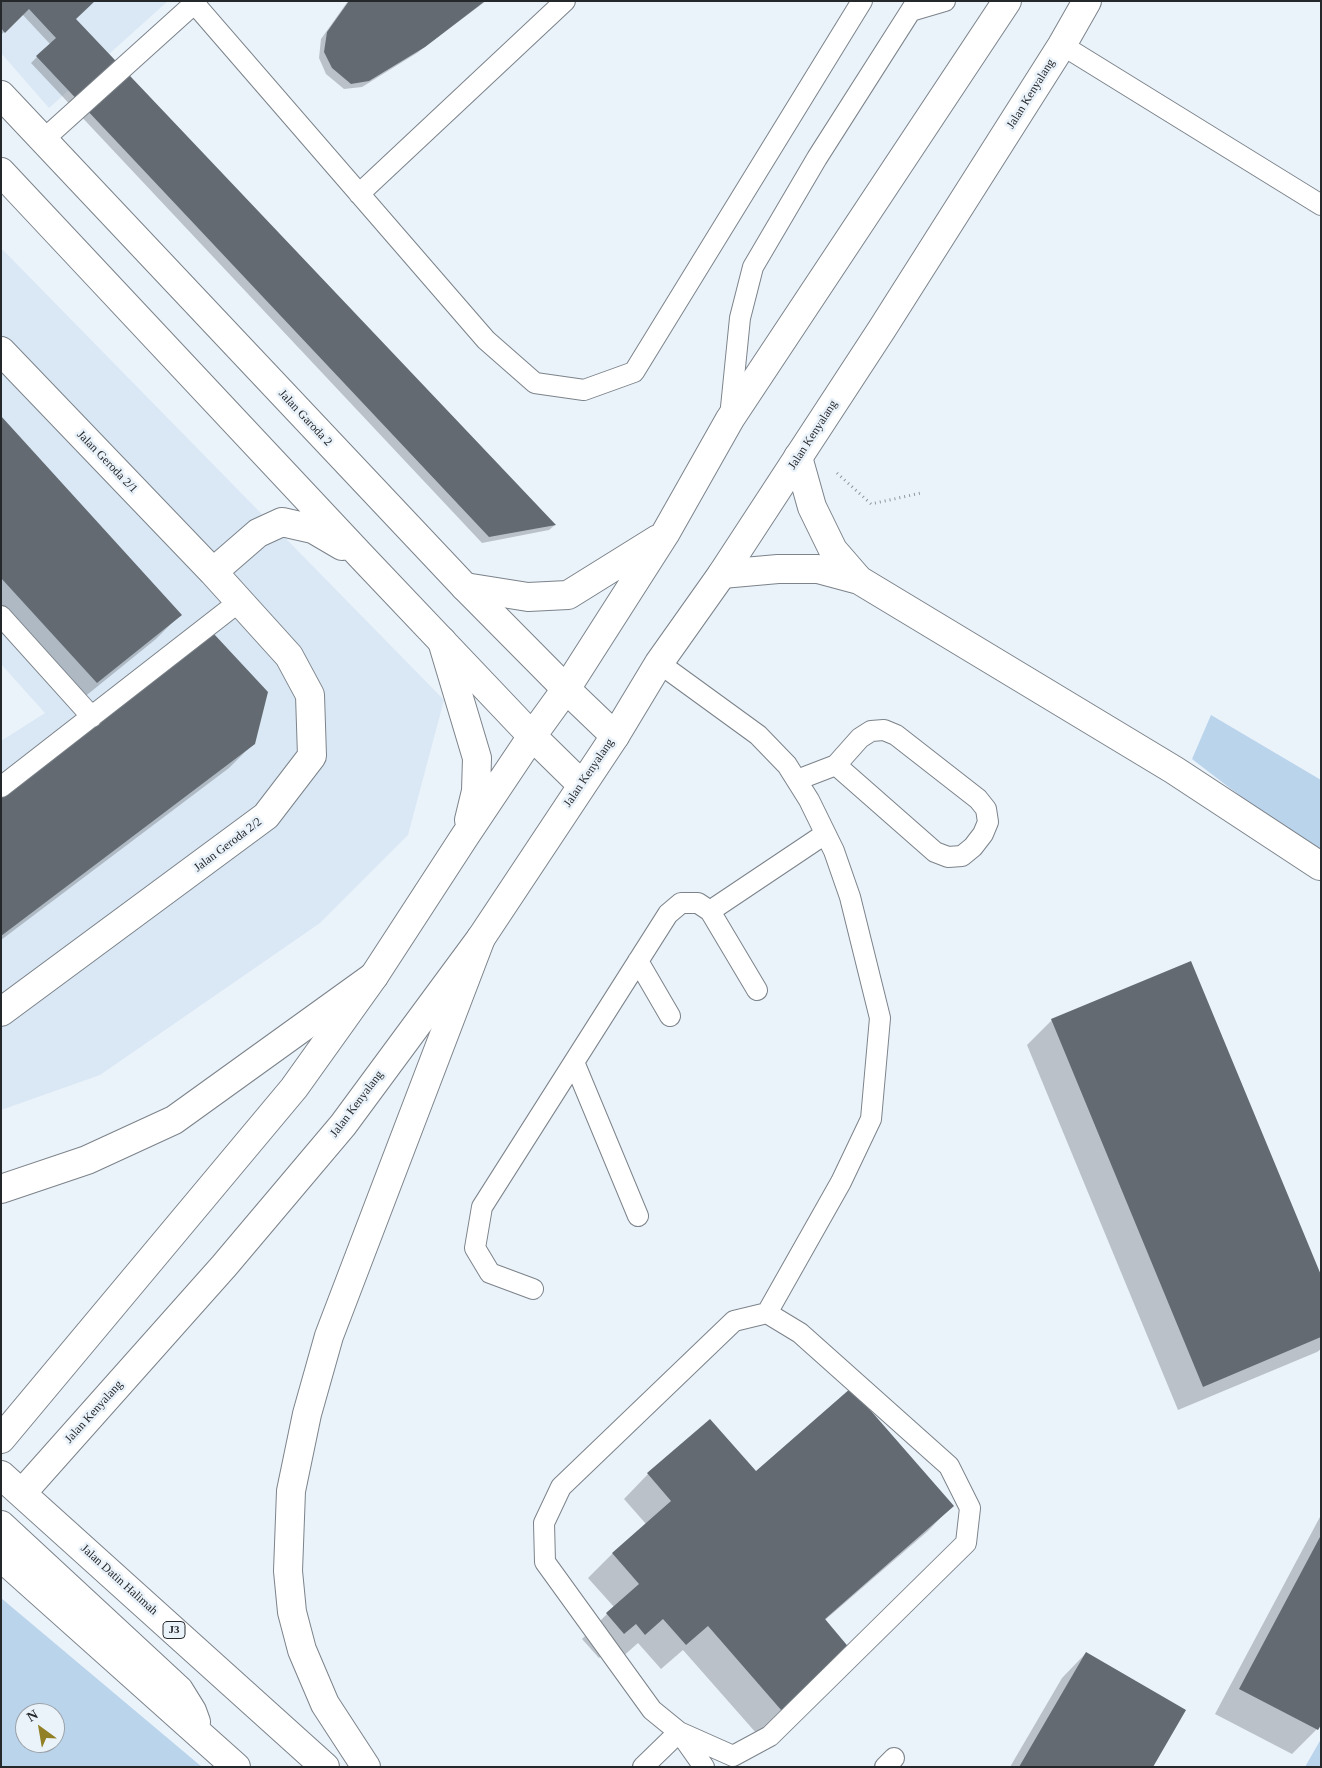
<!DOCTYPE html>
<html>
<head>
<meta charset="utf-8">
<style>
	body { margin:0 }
	#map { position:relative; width:1322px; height:1768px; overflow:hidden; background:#eaf2fa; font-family:"Times New Roman",serif }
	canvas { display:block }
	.frame { position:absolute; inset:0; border:2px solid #25282b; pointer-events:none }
	.north { position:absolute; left:15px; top:1703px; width:50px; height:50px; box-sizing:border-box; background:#eaf2fa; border:1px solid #9ba1a7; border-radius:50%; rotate:328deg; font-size:14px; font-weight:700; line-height:20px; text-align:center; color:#25282b }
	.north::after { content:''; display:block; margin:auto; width:18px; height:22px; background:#928027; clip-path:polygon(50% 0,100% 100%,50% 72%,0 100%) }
</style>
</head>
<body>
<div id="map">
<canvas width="1322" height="1768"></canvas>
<div class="frame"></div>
<div class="north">N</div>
</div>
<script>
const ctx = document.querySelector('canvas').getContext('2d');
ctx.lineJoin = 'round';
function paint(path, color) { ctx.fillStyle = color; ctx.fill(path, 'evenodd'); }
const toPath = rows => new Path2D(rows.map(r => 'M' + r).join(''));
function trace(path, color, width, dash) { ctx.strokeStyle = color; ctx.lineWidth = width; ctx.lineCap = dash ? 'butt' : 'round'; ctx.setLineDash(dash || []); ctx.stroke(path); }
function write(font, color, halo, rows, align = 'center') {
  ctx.font = font + ' "Times New Roman",serif'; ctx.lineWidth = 5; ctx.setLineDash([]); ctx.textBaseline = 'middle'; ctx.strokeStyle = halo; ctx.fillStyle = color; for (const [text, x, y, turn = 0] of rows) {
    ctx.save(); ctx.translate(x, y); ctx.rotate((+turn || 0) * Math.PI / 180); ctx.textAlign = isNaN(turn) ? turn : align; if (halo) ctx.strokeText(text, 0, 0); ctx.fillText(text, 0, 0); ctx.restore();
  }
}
paint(toPath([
	[1,1,168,1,49,108,1,53],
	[1,248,444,700,408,835,320,923,100,1075,1,1110,1,741,45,713,1,664]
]), '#dae8f5');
paint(toPath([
	[1211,715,1321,780,1321,858,1192,759],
	[1,1598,202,1767,1,1767],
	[25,1713,55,1713,55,1743,25,1743],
	[1321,1739,1321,1767,1305,1767]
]), '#bad4ec');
paint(toPath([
	[1,1,74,19,555,525,549,530,482,543,31,63,50,44,22,14,1,35],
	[348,1,486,1,417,53,362,87,344,89,326,74,319,58,321,39],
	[1,418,180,615,156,639,72,707,1,629],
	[254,743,229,768,1,940,1,799],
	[1052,1020,1321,1278,1321,1349,1317,1352,1178,1410,1027,1045],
	[710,1420,755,1473,952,1506,928,1531,825,1620,825,1674,757,1734,683,1650,661,1669,638,1643,620,1659,611,1648,599,1658,582,1639,614,1607,588,1578,612,1554,646,1524,624,1499,648,1474],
	[1321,1515,1321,1722,1317,1729,1292,1754,1215,1714],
	[1086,1653,1151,1767,1010,1767,1062,1678]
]), '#0003');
paint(toPath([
	[1,1,95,1,76,19,556,525,489,537,36,56,56,38,29,9,5,33,1,28],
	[349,1,485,1,425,47,369,81,351,84,332,68,324,52,327,32],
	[1,416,182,615,97,683,1,578],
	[214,634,268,692,255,744,1,936,1,797],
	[1191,961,1321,1275,1321,1337,1203,1387,1051,1019],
	[851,1388,954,1506,825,1619,851,1650,782,1711,708,1626,686,1645,663,1619,645,1635,636,1624,624,1634,606,1613,639,1584,612,1553,671,1501,647,1473,710,1419,756,1471],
	[1321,1535,1321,1725,1318,1730,1239,1689],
	[1086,1652,1186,1710,1153,1767,1019,1767]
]), '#636a71');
const service = toPath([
	[194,3,486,340,535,383,584,390,634,372,862,1],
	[911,11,945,1],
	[1062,45,1321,205],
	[43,140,197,1],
	[359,194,565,1],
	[730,417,740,318,753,267,817,158,917,1],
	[1,616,92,717],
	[659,663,758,735,787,765,809,800,834,851,850,897,880,1018,871,1119,841,1182,767,1313],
	[797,780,836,765,860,738,871,731,884,730,896,735,978,799,986,809,988,822,983,834,973,847,962,856,948,857,935,852,836,765],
	[1,787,240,601],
	[710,911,757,990],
	[638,961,670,1016],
	[574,1062,638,1216],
	[533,1289,490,1273,475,1248,482,1207,668,914,681,903,698,903,710,911,825,834],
	[680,1733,704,1767],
	[643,1767,679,1732,652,1710,545,1562,544,1523,561,1487,734,1321,767,1313,800,1333,949,1466,970,1508,966,1543,770,1736,733,1756,679,1732],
	[885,1767,894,1758]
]);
const minor = toPath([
	[1,95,465,587,566,689,615,736],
	[1,172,362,557,532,736,581,784],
	[1,351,213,572,289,656,310,695,312,756,266,816,1,1012],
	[798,457,812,507,833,550,859,580],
	[213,572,258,533,282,522,313,529,342,546],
	[722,574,778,569,818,569,859,580,1174,770,1320,866]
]);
const tertiary = toPath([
	[465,587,528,597,568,595,658,539],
	[442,641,477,758,476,791,469,820],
	[1,1439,294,1088,374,976,465,836,532,736,566,689,665,534,730,419,1007,1],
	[22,1493,224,1266,343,1125,481,938,615,736,659,663,722,574,882,329,1062,45,1087,1]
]);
const primary = toPath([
	[1,1189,87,1160,174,1120,374,976],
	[1,1475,325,1767],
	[1,1525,179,1690,192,1711,196,1722],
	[1,1557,236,1767],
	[366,1767,325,1704,302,1650,292,1612,288,1571,291,1491,307,1414,329,1336,481,938]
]);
trace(service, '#7c838a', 22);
trace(minor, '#7c838a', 30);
trace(tertiary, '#7c838a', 30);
trace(primary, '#7c838a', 30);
trace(toPath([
	[837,473,871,504,921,493]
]), '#91969c', 3, [1, 4]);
trace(service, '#fff', 20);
trace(minor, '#fff', 28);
trace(tertiary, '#fff', 28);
trace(primary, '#fff', 28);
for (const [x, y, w] of [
	[174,1630,22]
]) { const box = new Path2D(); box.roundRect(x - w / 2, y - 8.5, w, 17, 4); ctx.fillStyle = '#eaf2fa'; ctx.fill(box); trace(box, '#25282b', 1); }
write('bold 11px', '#25282b', null, [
	["J3",174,1630]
]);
write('12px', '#25282b', '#eaf2fa', [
	["Jalan Kenyalang",1031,94,-58],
	["Jalan Garoda 2",305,418,47],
	["Jalan Kenyalang",813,435,-57],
	["Jalan Geroda 2/1",107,462,46],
	["Jalan Kenyalang",589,773,-56],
	["Jalan Geroda 2/2",228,845,-37],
	["Jalan Kenyalang",357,1104,-53],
	["Jalan Kenyalang",94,1412,-48],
	["Jalan Datin Halimah",119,1580,42]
]);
</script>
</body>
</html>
